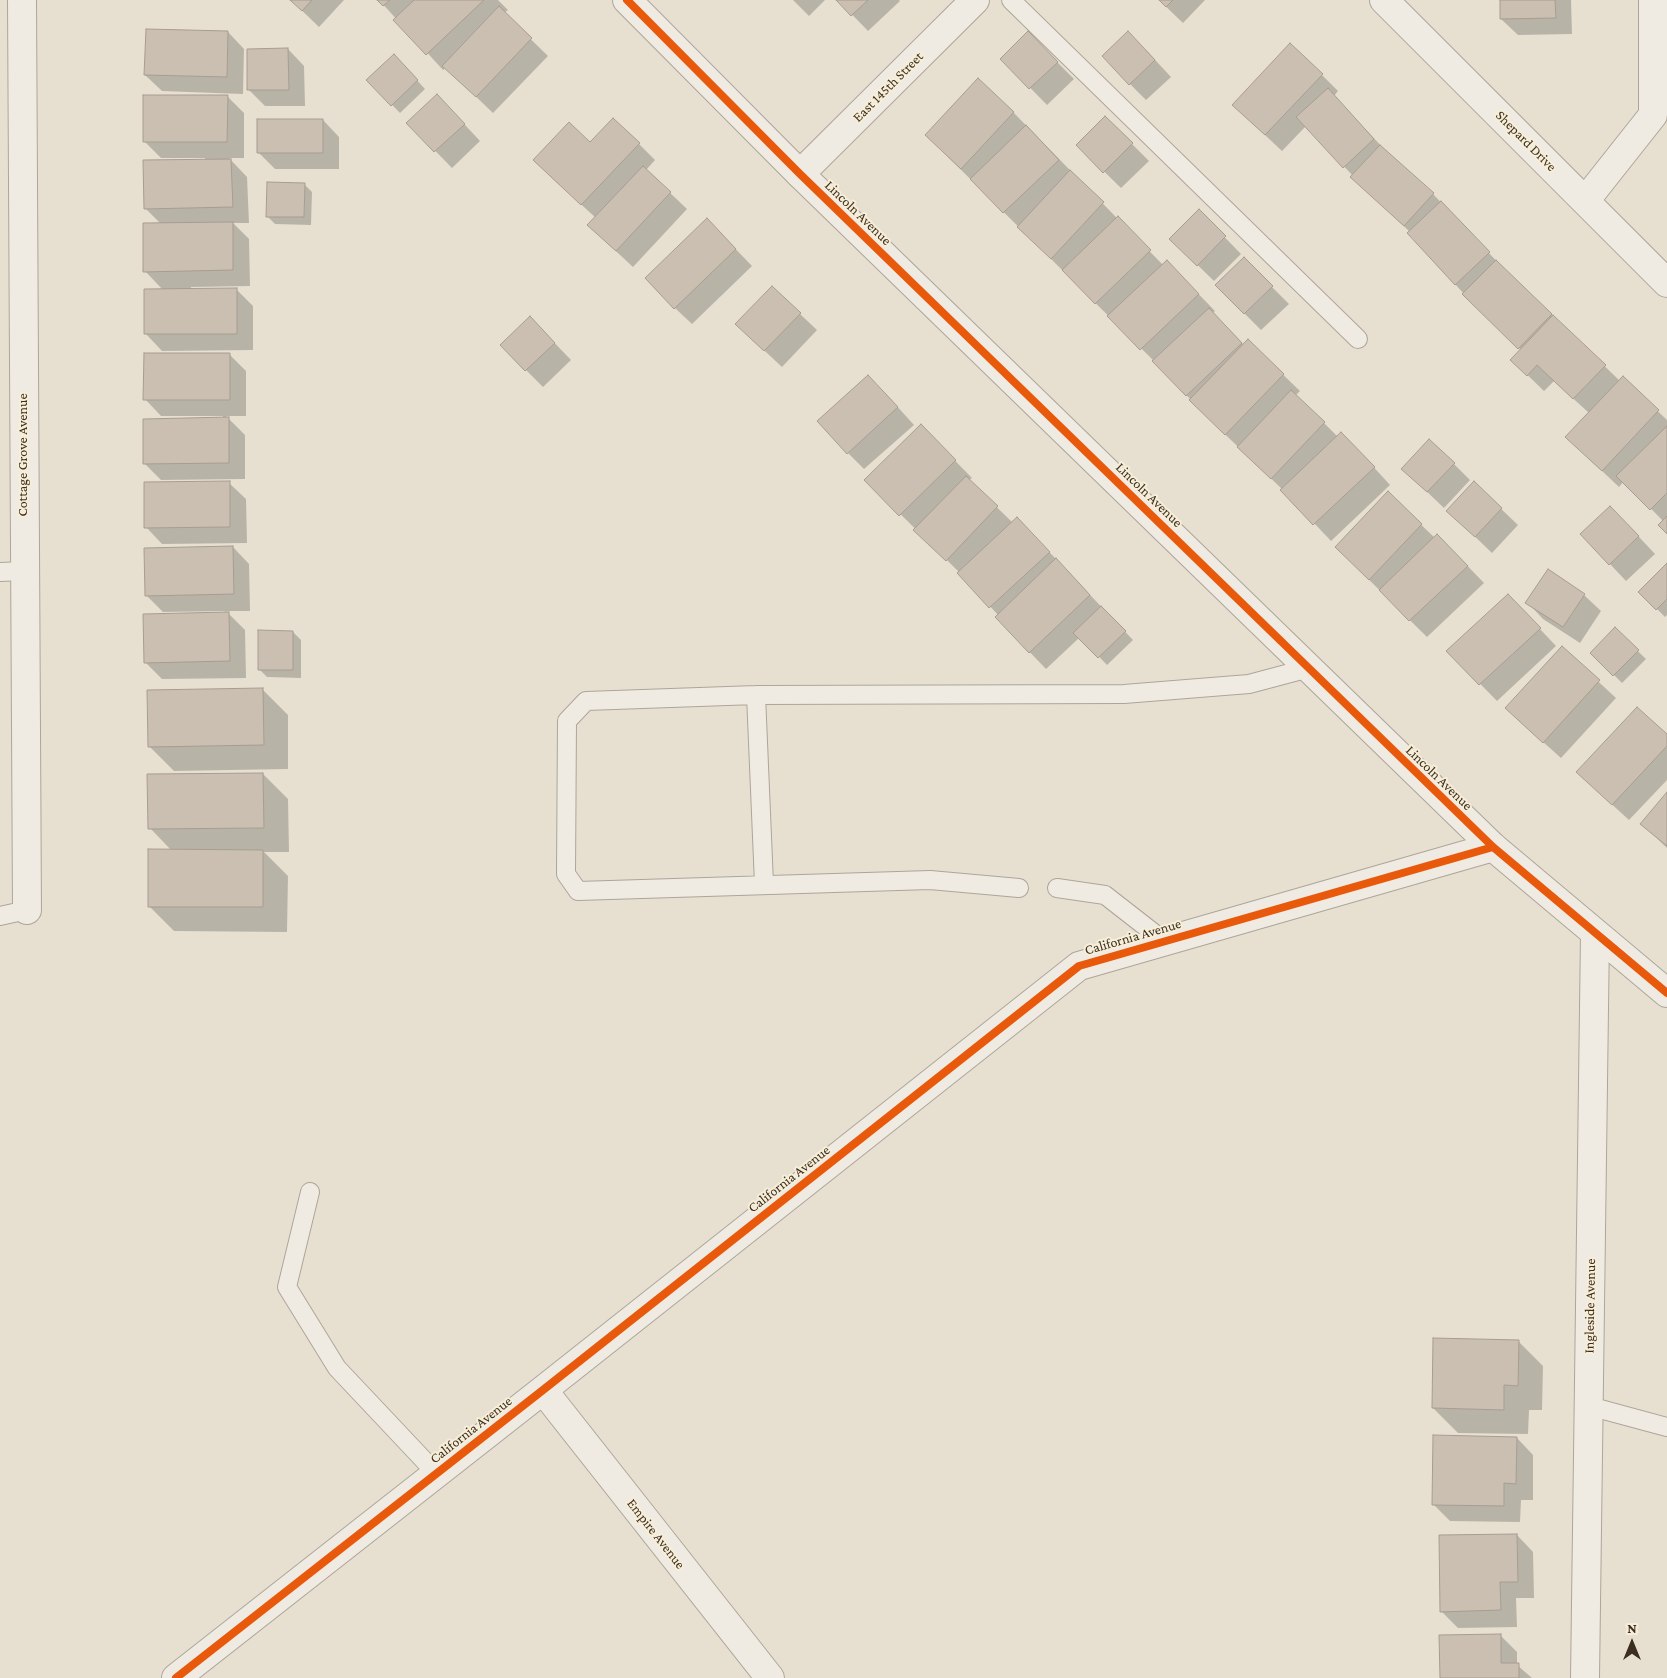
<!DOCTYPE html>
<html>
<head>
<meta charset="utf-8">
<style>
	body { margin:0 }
	#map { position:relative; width:1667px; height:1678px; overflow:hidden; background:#e7e0d1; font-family:"Crimson Pro",serif }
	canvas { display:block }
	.north { position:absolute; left:1607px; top:1618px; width:50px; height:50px; -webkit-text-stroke:4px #f7eed8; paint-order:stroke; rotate:0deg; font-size:14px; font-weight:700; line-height:20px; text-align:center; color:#3d2e20 }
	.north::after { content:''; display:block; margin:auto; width:18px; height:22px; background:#3d2e20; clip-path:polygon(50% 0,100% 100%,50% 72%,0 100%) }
</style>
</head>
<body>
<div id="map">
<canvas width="1667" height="1678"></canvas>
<div class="north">N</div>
</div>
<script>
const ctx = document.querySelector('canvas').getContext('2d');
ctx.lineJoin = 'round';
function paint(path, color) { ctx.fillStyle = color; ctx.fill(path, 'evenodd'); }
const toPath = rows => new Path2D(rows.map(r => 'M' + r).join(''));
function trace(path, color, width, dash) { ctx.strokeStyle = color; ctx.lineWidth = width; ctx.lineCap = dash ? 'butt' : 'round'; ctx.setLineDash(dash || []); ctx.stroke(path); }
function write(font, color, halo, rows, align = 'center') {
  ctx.font = font + ' "Crimson Pro",serif'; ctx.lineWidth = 4; ctx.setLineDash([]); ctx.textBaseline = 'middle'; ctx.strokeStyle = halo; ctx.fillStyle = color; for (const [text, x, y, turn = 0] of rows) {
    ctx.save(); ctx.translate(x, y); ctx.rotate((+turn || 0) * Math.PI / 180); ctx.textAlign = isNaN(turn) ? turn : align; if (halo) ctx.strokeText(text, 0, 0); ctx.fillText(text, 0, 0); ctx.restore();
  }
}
paint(toPath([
	[291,0,344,0,319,27],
	[379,0,498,0,508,10,504,13,548,56,493,113,446,68,443,70],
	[793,0,825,0,809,16],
	[838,0,899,0,900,1,868,31],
	[1159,0,1205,0,1183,23],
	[1501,0,1571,0,1572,34,1518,35,1501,19],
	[228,32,244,49,243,94,162,91,145,75],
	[1028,33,1074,79,1047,105,1002,59],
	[288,49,304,66,305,106,265,106,248,89],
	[1145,49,1171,77,1146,100,1130,84],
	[402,64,425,89,400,113,368,80],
	[1322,75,1338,91,1334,96,1386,151,1433,194,1505,270,1620,381,1623,378,1667,420,1667,533,1663,521,1624,481,1619,487,1583,453,1589,413,1554,381,1544,391,1512,360,1521,350,1464,294,1409,233,1410,232,1352,177,1353,176,1306,126,1282,151,1250,121],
	[227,96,244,113,244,158,229,158,247,177,249,223,233,223,249,239,250,286,191,287,191,290,236,289,253,306,253,350,162,351,146,334,163,290,145,271,161,224,145,208,205,160,205,158,161,158,144,141],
	[453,112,480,141,452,168,408,123],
	[1013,112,1163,265,1183,278,1215,311,1213,313,1244,345,1248,341,1300,391,1296,395,1338,437,1358,450,1390,485,1331,541,1282,489,1207,417,1158,365,943,152],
	[1105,117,1149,161,1121,188,1077,145],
	[323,120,339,137,339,169,275,169,258,152],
	[590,144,639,144,655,160,646,170,687,209,633,267,606,242,596,218,551,177],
	[304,184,312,192,311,225,275,224,267,216],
	[1199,211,1241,254,1214,281,1171,239],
	[723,236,752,266,692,324,675,308],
	[1244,259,1289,304,1261,330,1216,285],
	[800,314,817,330,782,367,753,340],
	[546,334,571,360,543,387,501,345],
	[229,354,246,371,246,416,226,416,245,435,245,479,161,480,144,463,223,419,223,416,161,416,145,399],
	[885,393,914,425,864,469,848,453],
	[921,426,972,478,969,480,1013,523,1034,536,1133,640,1107,665,1080,637,1046,669,996,617,998,615,959,572,866,480],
	[1454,464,1470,480,1444,508,1403,469],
	[229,483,246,499,247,543,162,544,146,527],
	[1474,483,1518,525,1492,553,1465,527],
	[1388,493,1435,538,1454,552,1484,583,1427,637,1353,564],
	[1627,524,1655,554,1626,581,1610,564],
	[233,547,249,564,250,611,226,611,245,630,246,678,162,679,145,662,225,613,225,611,163,612,146,595],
	[1667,565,1667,615,1665,617,1640,592],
	[1584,595,1601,611,1580,643,1543,619,1527,602],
	[1524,612,1556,646,1497,701,1448,651],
	[1615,629,1646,659,1622,683,1592,653],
	[293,632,301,640,301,678,267,677,259,669],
	[1562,648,1616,698,1561,758,1524,725],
	[263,690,288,715,288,769,174,771,149,746],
	[1667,736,1667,780,1629,820,1594,788],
	[263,774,288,799,289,852,264,852,288,876,287,932,174,931,149,906,171,850,150,828],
	[1667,794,1667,848,1642,824],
	[1518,1341,1543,1366,1542,1410,1529,1410,1528,1434,1458,1433,1433,1408],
	[1517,1438,1533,1455,1533,1500,1521,1500,1520,1522,1450,1521,1433,1504],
	[1517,1535,1533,1552,1534,1598,1516,1598,1517,1627,1458,1628,1441,1611],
	[1500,1635,1517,1652,1517,1665,1532,1678,1441,1678]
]), '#0003');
const building = toPath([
	[290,0,312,0,302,11,290,0],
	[377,0,390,0,383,6,377,0],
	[414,0,484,0,426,55,393,20,414,0],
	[836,0,868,0,851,16,836,0],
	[1159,0,1173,0,1166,7,1159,0],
	[1500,0,1555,0,1556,18,1500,19,1500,0],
	[499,6,532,38,476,97,442,66,499,6],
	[146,29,228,31,227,77,144,75,146,29],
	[1028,31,1058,62,1029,89,1000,59,1028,31],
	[1128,31,1155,60,1129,85,1102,56,1128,31],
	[1290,43,1323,74,1265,135,1232,105,1290,43],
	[288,48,289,90,247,90,247,49,288,48],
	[394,54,418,80,391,106,366,80,394,54],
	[978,78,1014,112,961,169,925,135,978,78],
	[1328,88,1374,139,1343,168,1296,117,1328,88],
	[437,94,465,124,434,152,406,123,437,94],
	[143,95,228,95,227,142,143,142,143,95],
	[1105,116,1133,143,1103,173,1076,145,1105,116],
	[613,118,640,143,581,205,533,160,569,122,590,142,613,118],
	[257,119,323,119,323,153,257,153,257,119],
	[1026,125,1059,160,1003,213,970,179,1026,125],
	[1380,145,1434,193,1404,226,1350,177,1380,145],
	[231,159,233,207,144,209,143,160,231,159],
	[643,166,671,192,616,251,587,225,643,166],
	[1070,170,1104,202,1051,259,1017,227,1070,170],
	[267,182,305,183,304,217,266,217,267,182],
	[1441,201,1490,252,1455,285,1407,233,1441,201],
	[1199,209,1226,236,1197,266,1169,239,1199,209],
	[1118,216,1151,250,1095,304,1062,270,1118,216],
	[707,218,736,249,674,309,645,278,707,218],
	[233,222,233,270,143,272,143,223,233,222],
	[1244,257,1273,286,1244,314,1215,285,1244,257],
	[1167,260,1199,294,1140,350,1107,316,1167,260],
	[1496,260,1552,314,1518,349,1462,294,1496,260],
	[772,286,801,313,764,351,735,324,772,286],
	[237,288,237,334,144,334,144,289,237,288],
	[1209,308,1242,343,1186,396,1152,361,1209,308],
	[1553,315,1606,365,1573,399,1537,365,1527,376,1510,360,1553,315],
	[530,316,555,343,525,371,500,345,530,316],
	[1248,339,1284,374,1225,435,1189,400,1248,339],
	[144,353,230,353,230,400,143,400,144,353],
	[868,375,898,407,847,454,817,421,868,375],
	[1623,376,1659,410,1602,471,1565,437,1623,376],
	[1291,390,1325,422,1271,479,1237,447,1291,390],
	[229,417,229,463,143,464,143,419,229,417],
	[921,424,956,460,899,516,864,480,921,424],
	[1667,426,1667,493,1650,510,1616,476,1667,426],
	[1341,432,1375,467,1313,525,1280,490,1341,432],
	[1429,439,1455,463,1427,492,1401,469,1429,439],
	[966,476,998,506,946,561,913,530,966,476],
	[230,481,230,527,144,528,144,482,230,481],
	[1474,481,1502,508,1475,537,1446,511,1474,481],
	[1388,491,1422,524,1369,580,1335,547,1388,491],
	[1610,506,1639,536,1609,565,1580,534,1610,506],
	[1667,516,1667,534,1658,525,1667,516],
	[1017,517,1050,552,989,608,957,573,1017,517],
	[1437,534,1468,566,1409,621,1379,590,1437,534],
	[233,546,234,594,145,596,144,548,233,546],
	[1056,558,1090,595,1029,653,995,617,1056,558],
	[1667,563,1667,599,1656,610,1638,592,1667,563],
	[1548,569,1585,594,1563,627,1525,603,1548,569],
	[1508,594,1541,628,1479,685,1446,651,1508,594],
	[1101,606,1126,631,1098,658,1073,633,1101,606],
	[229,612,230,661,144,663,143,614,229,612],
	[1615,627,1639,650,1613,676,1590,653,1615,627],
	[258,630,293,631,293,670,258,670,258,630],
	[1562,646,1600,680,1543,743,1505,708,1562,646],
	[263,688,264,745,148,747,147,690,263,688],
	[1637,707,1667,734,1667,746,1612,805,1576,772,1637,707],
	[263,773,264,828,148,829,147,774,263,773],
	[1667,792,1667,846,1640,824,1667,792],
	[148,849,263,850,263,907,148,907,148,849],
	[1433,1338,1519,1340,1518,1386,1504,1385,1504,1410,1432,1408,1433,1338],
	[1433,1435,1517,1437,1516,1484,1504,1483,1504,1506,1432,1505,1433,1435],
	[1517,1534,1518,1582,1500,1582,1501,1610,1440,1612,1439,1535,1517,1534],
	[1501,1634,1501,1663,1519,1663,1519,1678,1440,1678,1439,1635,1501,1634]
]);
paint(building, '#cbbfb2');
trace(building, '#a89c90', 1);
const service = toPath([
	[1011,0,1358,339],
	[0,572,24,571],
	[756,695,764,884],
	[1019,888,930,880,578,891,566,874,567,721,586,701,756,695,1124,694,1249,684,1309,668],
	[1057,888,1105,895,1164,941],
	[0,916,27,910],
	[310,1192,287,1287,337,1368,436,1473],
	[1589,1406,1667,1427]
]);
const minor = toPath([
	[22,0,27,910],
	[1384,0,1667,283],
	[800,174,975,0],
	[1585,201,1653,115,1653,0],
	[543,1390,770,1678],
	[176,1678,543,1390,1079,966,1493,847],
	[1585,1678,1595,934]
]);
const tertiary = toPath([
	[627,0,800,174,1493,847,1667,993]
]);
trace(service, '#ada599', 20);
trace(minor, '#ada599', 30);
trace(tertiary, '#ada599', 30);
trace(service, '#efebe3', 18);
trace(minor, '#efebe3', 28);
trace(tertiary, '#efebe3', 28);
trace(toPath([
	[627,0,800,174,1493,847,1667,993],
	[176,1678,543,1390,1079,966,1493,847]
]), '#e8590c', 8);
write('14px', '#3d2e20', '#f7eed8', [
	["East 145th Street",888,87,-45],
	["Shepard Drive",1526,141,45],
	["Lincoln Avenue",858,213,44],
	["Cottage Grove Avenue",23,455,-90],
	["Lincoln Avenue",1149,495,44],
	["Lincoln Avenue",1439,778,44],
	["California Avenue",1133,937,-16],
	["California Avenue",789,1179,-38],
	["Ingleside Avenue",1590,1306,-89],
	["California Avenue",471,1430,-38],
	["Empire Avenue",656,1534,52]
]);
</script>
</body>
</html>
